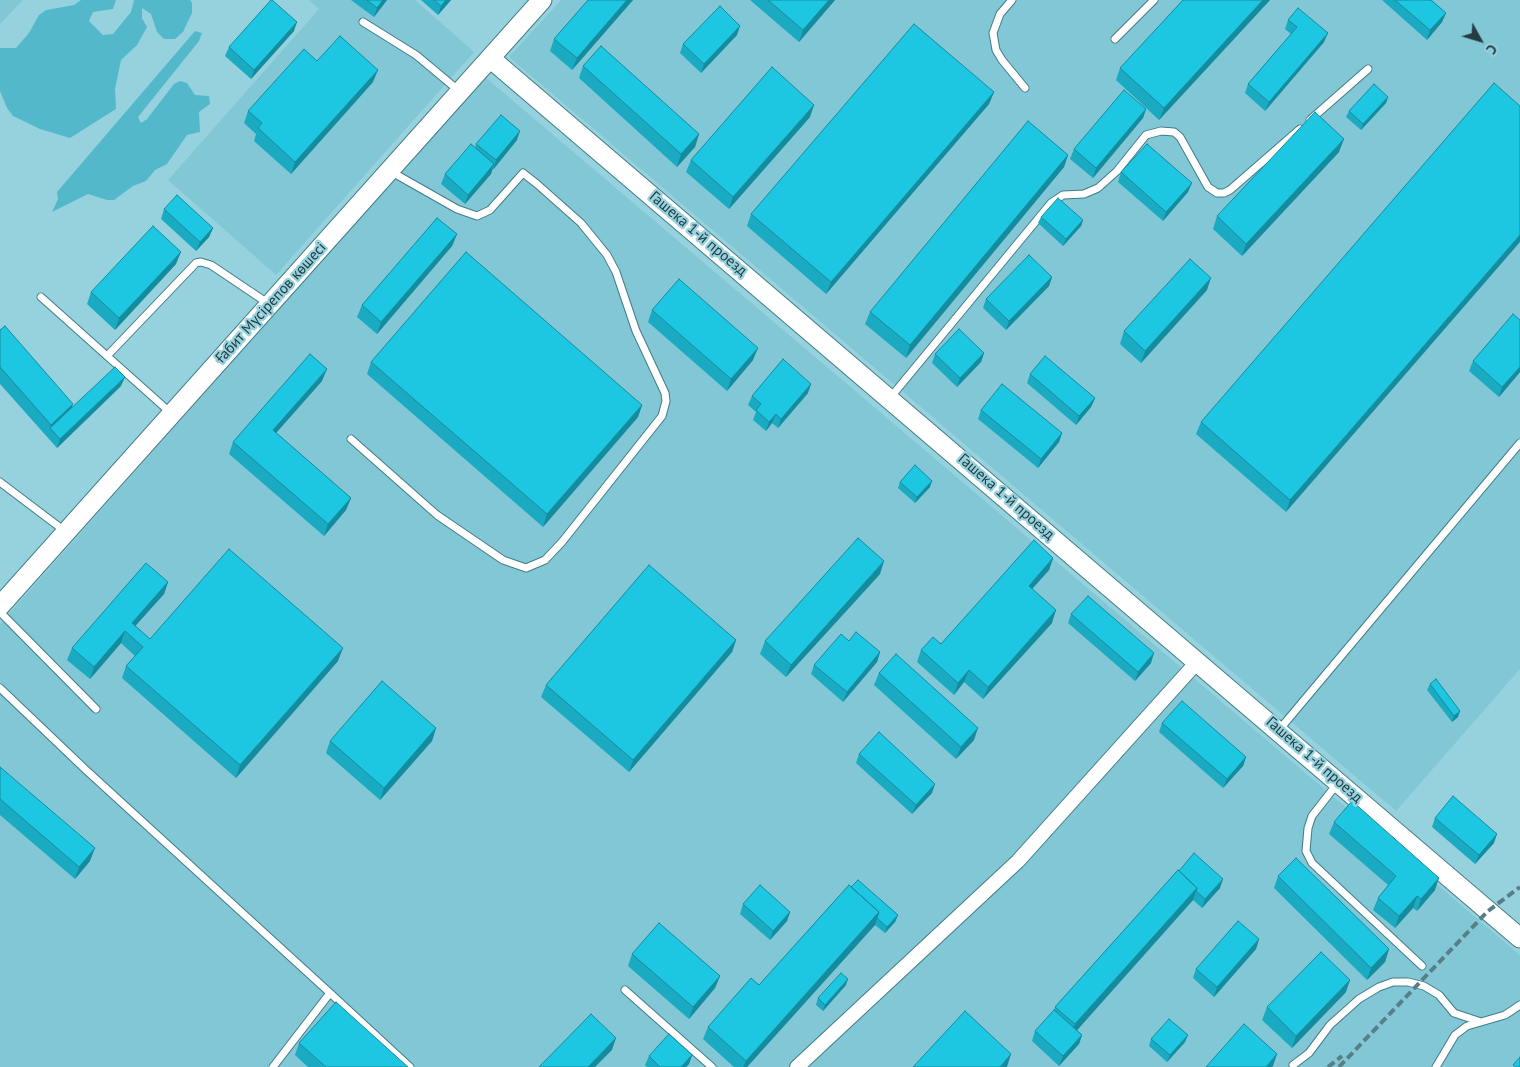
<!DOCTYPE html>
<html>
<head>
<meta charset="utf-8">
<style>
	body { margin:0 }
	#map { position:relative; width:1520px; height:1067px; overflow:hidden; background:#96d2de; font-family:"PT Sans",sans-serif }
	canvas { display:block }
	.north { position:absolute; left:1455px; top:15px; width:50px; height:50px; -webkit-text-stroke:4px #96d2de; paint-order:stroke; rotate:129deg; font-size:14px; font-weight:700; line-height:20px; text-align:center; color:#243c41 }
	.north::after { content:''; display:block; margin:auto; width:18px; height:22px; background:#243c41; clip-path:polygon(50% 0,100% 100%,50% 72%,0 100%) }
</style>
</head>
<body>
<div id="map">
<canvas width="1520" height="1067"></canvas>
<div class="north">С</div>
</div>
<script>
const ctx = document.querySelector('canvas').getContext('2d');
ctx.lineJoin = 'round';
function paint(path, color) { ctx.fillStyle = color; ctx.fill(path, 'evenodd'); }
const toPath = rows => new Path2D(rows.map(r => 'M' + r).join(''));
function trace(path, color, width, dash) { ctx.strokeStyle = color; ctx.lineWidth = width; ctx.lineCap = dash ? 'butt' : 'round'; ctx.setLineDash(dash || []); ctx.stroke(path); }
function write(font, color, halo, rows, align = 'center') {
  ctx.font = font + ' "PT Sans",sans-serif'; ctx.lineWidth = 4.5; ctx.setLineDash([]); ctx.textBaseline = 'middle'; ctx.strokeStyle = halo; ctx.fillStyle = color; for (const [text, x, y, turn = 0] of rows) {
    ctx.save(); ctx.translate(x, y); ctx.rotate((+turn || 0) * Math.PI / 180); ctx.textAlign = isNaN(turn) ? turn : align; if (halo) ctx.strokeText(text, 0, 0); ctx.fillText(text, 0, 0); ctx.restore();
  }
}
paint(toPath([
	[0,0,23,0,0,24],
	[309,0,415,0,474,52,276,275,168,180,319,9],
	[561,0,1520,0,1520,669,1396,811,509,57],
	[485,77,1520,955,1520,1067,0,1067,0,624]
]), '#82c7d5');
paint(toPath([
	[81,0,116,0,113,9,93,12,89,21,103,35,113,34,131,12,134,0,190,0,192,3,192,13,183,32,175,39,164,39,157,32,151,14,142,8,142,18,147,27,137,45,121,60,115,89,116,109,70,138,40,129,13,116,7,108,0,91,0,48,16,48,29,33,39,15,46,10,74,5],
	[195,31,202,33,199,41,138,117,141,123,147,119,174,84,180,81,187,83,195,95,209,96,210,104,199,112,200,132,187,135,167,164,155,170,146,181,133,186,114,200,107,200,88,194,52,212,58,199,57,192]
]), '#54b8cb');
const lane = toPath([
	[1012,0,1000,14,993,33,996,50,1002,60,1025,88],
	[363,22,416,55,458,90],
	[1115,39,1154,0],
	[1310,120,1368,69],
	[41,297,172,414],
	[107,356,196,263,201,262,211,265,269,304],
	[890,398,1051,203,1063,195,1084,194,1098,188,1117,171,1146,135,1161,131,1174,132,1180,137,1208,187,1217,193,1224,193,1230,190,1300,129],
	[351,439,437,515,503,560,526,568,545,560,562,542,662,416,666,401,665,393,636,331,616,272,607,255,581,223,537,184,523,173,490,210,477,216,457,209,390,171],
	[0,482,66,532],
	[0,612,96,709],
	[0,688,86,770,330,993,273,1067],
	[1279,730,1520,443],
	[1337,784,1312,816,1308,828,1306,851,1312,863,1422,966],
	[625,990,712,1067],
	[330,993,410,1067],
	[1293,1065,1309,1053,1330,1025,1359,999,1379,987,1393,982,1408,982,1424,986,1439,995,1454,1013,1481,1022],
	[1436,1067,1455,1035,1467,1026,1505,1015,1520,1005]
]);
const street = toPath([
	[797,1067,1018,861,1198,661]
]);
const secondary = toPath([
	[490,58,1520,938],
	[0,606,542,0]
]);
trace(lane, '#427c87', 9);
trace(street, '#427c87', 16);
trace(secondary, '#427c87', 21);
trace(lane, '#fff', 7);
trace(street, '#fff', 14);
trace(secondary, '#fff', 19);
trace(toPath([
	[1328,1067,1342,1056],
	[1339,1067,1488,911,1520,887]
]), '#577f87', 4, [8, 4]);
paint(toPath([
	[351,0,387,0,374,17],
	[421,0,451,0,438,15],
	[588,0,633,0,572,70,550,51,554,39],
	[750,0,835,0,799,42],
	[1270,0,1159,120,1116,80,1120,68],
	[1382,0,1431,0,1446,13,1442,22,1427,40],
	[1288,20,1324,42,1265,111,1245,93,1248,84,1291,34,1285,29],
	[294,31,251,79,225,56,229,47],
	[737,35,701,73,680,53,683,44],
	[317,61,373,82,291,174,254,141,256,134,244,123,248,111],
	[583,66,699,134,695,147,677,167,579,78],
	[994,92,989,104,826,294,747,226,751,214],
	[1388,97,1386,103,1361,130,1346,117,1349,111],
	[1520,106,1286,512,1196,434,1201,422],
	[1146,109,1143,118,1093,178,1070,159,1074,149],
	[810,117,729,209,686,172,691,160],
	[517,140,492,170,491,174,465,204,441,184,445,174,475,148,476,144],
	[1339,152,1242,256,1213,229,1217,216],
	[1068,155,1064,167,906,358,865,324,870,312],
	[1121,172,1188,192,1163,221,1118,182],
	[164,209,213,228,209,237,196,251,161,219],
	[1041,217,1083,220,1081,226,1063,246,1038,223],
	[457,234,452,246,377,334,357,317,362,305],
	[176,264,115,330,87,304,91,292],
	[1052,277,1049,286,1006,330,983,308,986,299],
	[1207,290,1141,363,1120,344,1124,331],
	[652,310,753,360,727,391,648,322],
	[1520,320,1520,372,1499,397,1469,371,1473,361],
	[0,330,72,407,121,386,57,448,0,384],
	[984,353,981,362,957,387,932,363,935,354],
	[371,362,642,405,638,417,543,527,367,374],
	[1030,374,1095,398,1091,407,1076,425,1027,383],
	[322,381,276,433,351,498,346,510,324,536,229,454,233,442],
	[808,393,778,428,772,423,766,431,753,420,756,412,748,405,752,396],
	[981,410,1062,433,1059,442,1038,468,978,419],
	[900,482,930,487,915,503,898,488],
	[1053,558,1049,570,1032,589,1052,623,983,699,964,682,954,695,917,662,921,650,941,644],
	[880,574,786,677,760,654,765,641],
	[168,582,164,594,135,626,150,639,338,661,236,778,122,678,126,666,135,656,121,643,90,679,67,660,72,648],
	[1071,614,1151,663,1135,681,1068,623],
	[736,640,732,652,629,772,541,697,546,685],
	[880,652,877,662,843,702,811,674,814,665],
	[879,673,974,740,956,759,874,685],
	[1430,684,1458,717,1452,722,1427,690],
	[1162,723,1246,757,1243,766,1223,788,1159,732],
	[436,728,432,741,380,800,326,753,330,741],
	[859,754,932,793,912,814,856,763],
	[0,767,90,861,75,879,0,815],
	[1435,818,1494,843,1475,864,1432,827],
	[1334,822,1435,890,1417,911,1413,908,1395,928,1373,910,1378,898,1388,885,1329,834],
	[1178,870,1220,888,1202,908,1193,900,1077,1030,1082,1035,1079,1044,1059,1066,1032,1041,1035,1031,1054,1010,1055,1007],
	[1278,876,1389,949,1385,962,1367,980,1274,888],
	[849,885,898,915,895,922,885,933,875,925,747,1067,734,1067,703,1039,708,1027,759,985],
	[743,904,790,912,787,921,770,940,740,914],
	[1259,939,1256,949,1214,997,1193,978,1196,969],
	[632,954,720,976,715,988,689,1019,628,966],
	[846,985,823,1011,816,1005,818,998],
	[1346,992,1292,1048,1262,1020,1267,1007],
	[1151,1039,1185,1042,1167,1062,1149,1046],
	[299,1043,408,1067,308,1067,295,1055],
	[692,1055,689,1064,686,1067,647,1067,645,1065,649,1056]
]), '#1aabc2');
paint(toPath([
	[383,0,387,0,374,17,377,8],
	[446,0,451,0,438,15,441,6],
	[627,0,633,0,572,70,577,58],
	[829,0,835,0,799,42,803,30],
	[1263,0,1270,0,1159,120,1164,108],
	[1446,13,1442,22,1427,40,1430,30],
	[297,22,294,31,251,79,254,70],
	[740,26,737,35,701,73,704,64],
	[1328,33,1324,42,1265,111,1269,102],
	[378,70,373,82,291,174,295,162],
	[994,92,989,104,826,294,831,282],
	[1388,97,1386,103,1361,130,1363,124],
	[814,105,810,117,729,209,733,197],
	[1146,109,1143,118,1093,178,1096,168],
	[520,131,517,140,493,170,496,160],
	[699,134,695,147,677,167,681,154],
	[1344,139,1339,152,1242,256,1246,244],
	[1068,155,1064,167,906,358,910,345],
	[494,164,491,174,465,204,468,195],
	[1192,183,1188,192,1163,221,1166,212],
	[1083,220,1081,226,1063,246,1066,239],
	[213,228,209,237,196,251,200,242],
	[457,234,452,246,377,334,381,322],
	[1520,235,1520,242,1286,512,1290,500],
	[181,252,176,264,115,330,119,318],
	[1052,277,1049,286,1006,330,1009,321],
	[1211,278,1207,290,1141,363,1145,351],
	[758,348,753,360,727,391,731,379],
	[984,353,981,362,957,387,960,378],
	[1520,367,1520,372,1499,397,1502,387],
	[327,369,322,381,268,442,273,430],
	[125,377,121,386,57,448,60,439],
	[811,384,808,393,778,428,781,419],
	[1095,398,1091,407,1076,425,1079,416],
	[73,404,69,416,50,428,51,425],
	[642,405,638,417,543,527,547,514],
	[776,414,772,423,766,431,769,422],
	[1062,433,1059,442,1038,468,1041,459],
	[932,481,930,487,915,503,917,497],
	[351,498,346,510,324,536,328,524],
	[1053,558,1049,570,1024,598,1029,586],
	[884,561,880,574,786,677,791,665],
	[168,582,164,594,128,634,132,623],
	[1056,610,1052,623,983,699,988,687],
	[125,631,121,643,90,679,94,667],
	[736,640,732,652,629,772,633,760],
	[343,648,338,661,236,778,240,765],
	[880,652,877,662,843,702,847,692],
	[1154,653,1151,663,1135,681,1138,672],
	[969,670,964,682,954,695,958,683],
	[1460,711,1458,717,1452,722,1454,716],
	[436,728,432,741,380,800,384,788],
	[978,728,974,740,956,759,961,747],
	[1246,757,1243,766,1223,788,1227,779],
	[935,784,932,793,912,814,916,805],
	[1497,834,1494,843,1475,864,1479,855],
	[95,848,90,861,75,879,79,867],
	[1439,878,1435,890,1417,911,1421,899],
	[1223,879,1220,888,1202,908,1205,899],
	[1197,888,1193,900,1071,1037,1075,1024],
	[1417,896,1413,908,1395,928,1399,916],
	[790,912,787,921,770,940,773,931],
	[879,912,875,925,747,1067,743,1067,746,1061],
	[898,915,895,922,885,933,887,927],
	[1259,939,1256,949,1214,997,1217,987],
	[1389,949,1385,962,1367,980,1371,968],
	[720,976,715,988,689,1019,693,1007],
	[848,979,846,985,823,1011,825,1005],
	[1350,980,1346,992,1292,1048,1296,1036],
	[1082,1035,1079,1044,1059,1066,1063,1056],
	[1188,1035,1185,1042,1167,1062,1170,1055],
	[616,1038,612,1050,595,1067,588,1067],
	[1011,1054,1007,1067,1000,1067],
	[1277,1054,1273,1066,1272,1067,1266,1067],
	[692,1055,689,1064,686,1067,681,1067]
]), '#158b9e');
const building = toPath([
	[271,0,272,0,297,22,254,70,229,47,271,0],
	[367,0,383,0,377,8,367,0],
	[434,0,446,0,441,6,434,0],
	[588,0,627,0,577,58,554,39,588,0],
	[768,0,829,0,803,30,768,0],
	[1183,0,1263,0,1164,108,1120,68,1183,0],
	[1395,0,1431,0,1446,13,1430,30,1395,0],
	[720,6,740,26,704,64,683,44,720,6],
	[1298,8,1328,33,1269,102,1248,84,1297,27,1288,20,1298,8],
	[914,24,994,92,831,282,751,214,914,24],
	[340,36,378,70,295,162,258,128,262,123,248,111,304,49,317,61,340,36],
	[601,46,699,134,681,154,583,66,601,46],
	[772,67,814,105,733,197,691,160,772,67],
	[1494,83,1520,106,1520,235,1290,500,1201,422,1494,83],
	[1374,84,1388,97,1363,124,1349,111,1374,84],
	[1124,90,1146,109,1096,168,1074,149,1124,90],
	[1315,112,1344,139,1246,244,1217,216,1315,112],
	[501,115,520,131,496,160,476,144,501,115],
	[1028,121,1068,155,910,345,870,312,1028,121],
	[471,144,494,164,468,195,445,174,471,144],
	[1147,144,1192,183,1166,212,1121,172,1147,144],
	[177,195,213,228,200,242,164,209,177,195],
	[1058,198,1083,220,1066,239,1041,217,1058,198],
	[437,218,457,234,381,322,362,305,437,218],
	[153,226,181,252,119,318,91,292,153,226],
	[466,252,642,405,547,514,371,362,466,252],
	[1029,255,1052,277,1009,321,986,299,1029,255],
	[1190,259,1211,278,1145,351,1124,331,1190,259],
	[679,279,758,348,731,379,652,310,679,279],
	[1513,314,1520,320,1520,367,1502,387,1473,361,1513,314],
	[5,326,73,404,51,425,0,367,0,330,5,326],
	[959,329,984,353,960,378,935,354,959,329],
	[310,354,327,369,273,430,351,498,328,524,233,442,310,354],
	[1045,356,1095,398,1079,416,1030,374,1045,356],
	[783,359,811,384,781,419,776,414,769,422,756,410,761,404,752,396,783,359],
	[115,367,125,377,60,439,50,428,115,367],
	[1002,384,1062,433,1041,459,981,410,1002,384],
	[915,465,932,481,917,497,900,482,915,465],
	[858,538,884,561,791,665,765,641,858,538],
	[1034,540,1053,558,1029,586,1056,610,988,687,969,670,958,683,921,650,933,637,941,644,1034,540],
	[229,549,343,648,240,765,126,666,143,647,125,631,94,667,72,648,146,563,168,582,132,623,150,639,229,549],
	[649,565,736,640,633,760,546,685,649,565],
	[1088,596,1154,653,1138,672,1071,614,1088,596],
	[856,632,880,652,847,692,814,665,841,634,849,641,856,632],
	[896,654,978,728,961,747,879,673,896,654],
	[1436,679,1460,711,1454,716,1430,684,1436,679],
	[382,681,436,728,384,788,330,741,382,681],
	[1182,701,1246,757,1227,779,1162,723,1182,701],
	[879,732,935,784,916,805,859,754,879,732],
	[0,767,95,848,79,867,0,799,0,767],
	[1453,796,1497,834,1479,855,1435,818,1453,796],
	[1352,801,1439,878,1421,899,1417,896,1399,916,1378,898,1396,876,1334,822,1352,801],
	[1194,853,1223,879,1205,899,1196,891,1197,888,1179,871,1194,853],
	[1296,858,1389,949,1371,968,1278,876,1296,858],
	[1178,870,1197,888,1075,1024,1055,1007,1178,870],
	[858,880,898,915,887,927,877,918,879,912,851,887,858,880],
	[760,885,790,912,773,931,743,904,760,885],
	[849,885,879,912,746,1061,708,1027,751,978,759,985,849,885],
	[1238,921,1259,939,1217,987,1196,969,1238,921],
	[659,923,720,976,693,1007,632,954,659,923],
	[1321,952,1350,980,1296,1036,1267,1007,1321,952],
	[841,973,848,979,825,1005,818,998,841,973],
	[336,1002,408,1067,326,1067,299,1043,336,1002],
	[1054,1010,1082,1035,1063,1056,1035,1031,1054,1010],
	[965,1011,1011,1054,1000,1067,913,1067,965,1011],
	[591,1014,616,1038,588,1067,539,1067,591,1014],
	[1169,1019,1188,1035,1170,1055,1151,1039,1169,1019],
	[1244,1024,1277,1054,1266,1067,1206,1067,1244,1024],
	[669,1034,692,1055,681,1067,660,1067,649,1056,669,1034],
	[1520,1057,1520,1067,1516,1067,1513,1065,1520,1057]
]);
paint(building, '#1ec7e1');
trace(building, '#158b9e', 1);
write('15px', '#243c41', '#96d2de', [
	["Гашека 1-й проезд",698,234,40],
	["Ғабит Мүсірепов көшесі",271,303,-48],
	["Гашека 1-й проезд",1006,497,41],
	["Гашека 1-й проезд",1314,760,41]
]);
</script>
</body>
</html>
